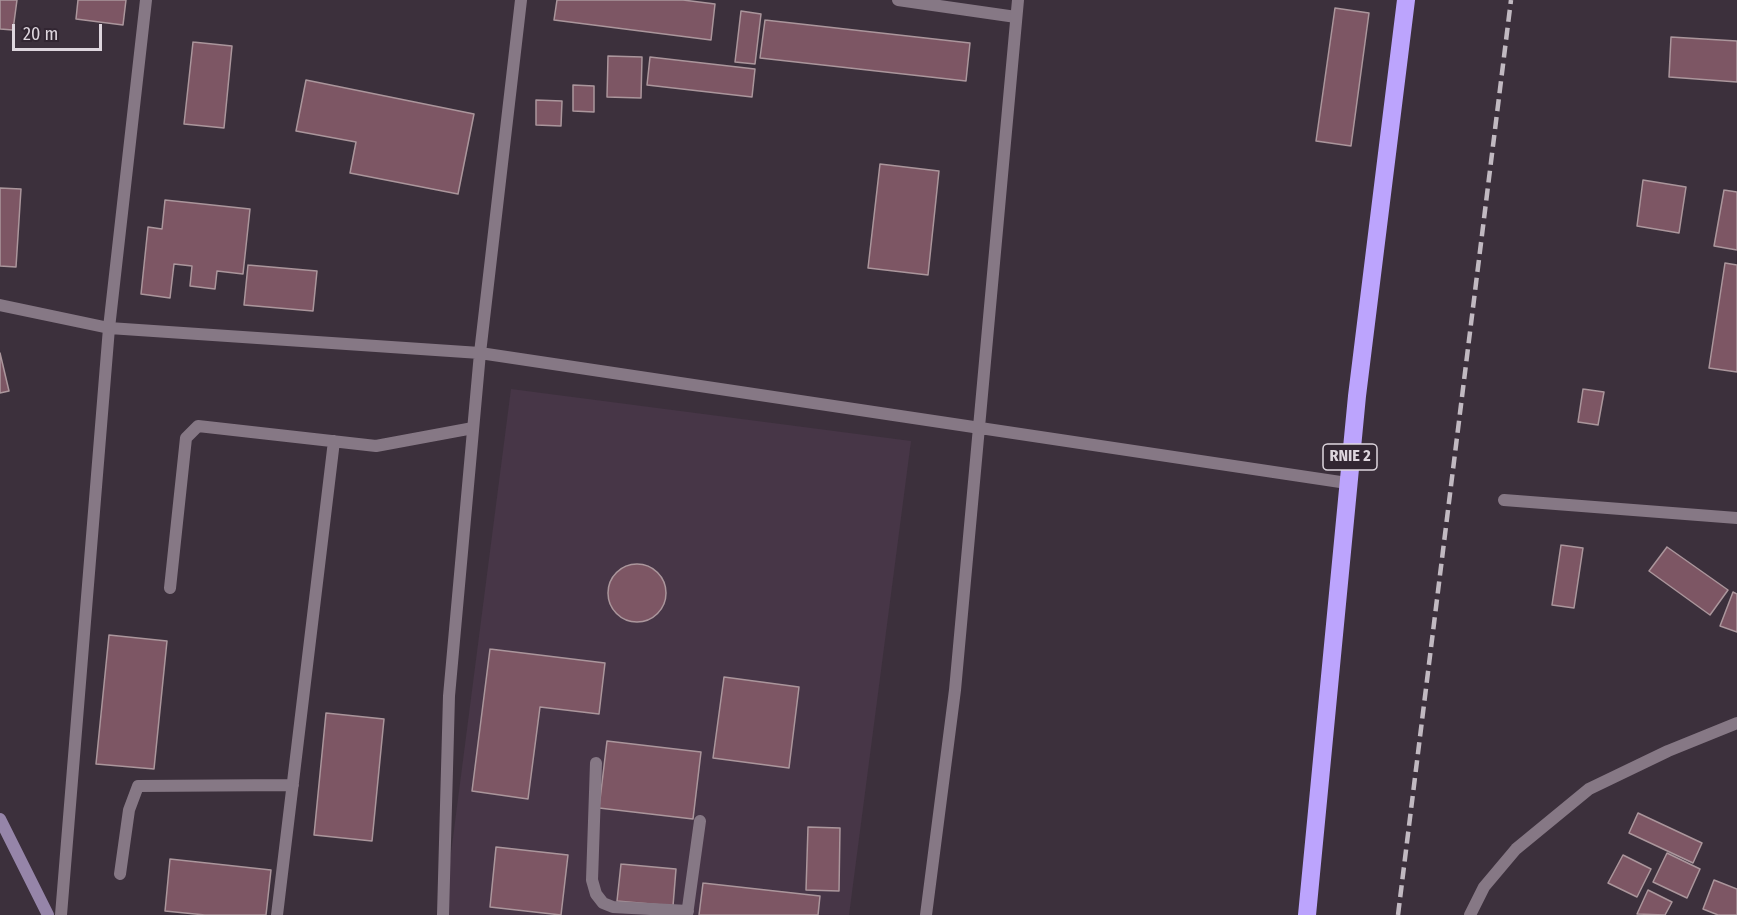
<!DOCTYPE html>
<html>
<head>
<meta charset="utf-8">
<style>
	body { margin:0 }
	#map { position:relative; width:1737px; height:915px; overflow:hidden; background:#3c303c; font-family:"Fira Sans Condensed",sans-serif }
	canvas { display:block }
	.scale { position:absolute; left:12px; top:24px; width:90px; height:27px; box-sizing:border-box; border:3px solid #ded6de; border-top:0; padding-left:8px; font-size:18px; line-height:21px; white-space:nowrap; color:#ded6de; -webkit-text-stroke:4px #322632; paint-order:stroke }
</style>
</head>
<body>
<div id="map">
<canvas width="1737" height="915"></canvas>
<div class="scale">20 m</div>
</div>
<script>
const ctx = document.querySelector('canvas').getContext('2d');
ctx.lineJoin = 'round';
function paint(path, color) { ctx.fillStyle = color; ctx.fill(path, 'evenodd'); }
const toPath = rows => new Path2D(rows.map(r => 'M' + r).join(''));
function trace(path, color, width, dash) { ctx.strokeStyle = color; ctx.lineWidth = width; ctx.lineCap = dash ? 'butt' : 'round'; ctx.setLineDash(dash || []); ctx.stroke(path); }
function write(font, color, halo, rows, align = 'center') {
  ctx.font = font + ' "Fira Sans Condensed",sans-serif'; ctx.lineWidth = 6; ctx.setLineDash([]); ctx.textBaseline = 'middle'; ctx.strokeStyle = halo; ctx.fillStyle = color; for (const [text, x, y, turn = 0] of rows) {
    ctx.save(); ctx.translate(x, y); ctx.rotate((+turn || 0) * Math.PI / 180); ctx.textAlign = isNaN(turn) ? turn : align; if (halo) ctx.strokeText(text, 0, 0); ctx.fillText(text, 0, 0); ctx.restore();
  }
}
paint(toPath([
	[511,389,911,441,849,915,443,915]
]), '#473647');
const building = toPath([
	[0,0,17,0,13,30,0,29,0,0],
	[78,0,126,0,123,25,76,19,78,0],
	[557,0,683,0,715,4,711,40,554,20,557,0],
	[1335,8,1369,13,1351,146,1316,141,1335,8],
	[741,11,761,14,755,64,735,62,741,11],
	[765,20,970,43,966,81,760,58,765,20],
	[1671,37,1737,41,1737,82,1669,77,1671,37],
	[193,42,232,46,224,128,184,124,193,42],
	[608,56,642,57,641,98,607,97,608,56],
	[650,57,755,69,752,97,647,85,650,57],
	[306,80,474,114,458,194,350,173,356,142,296,131,306,80],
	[573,85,594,86,594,112,573,111,573,85],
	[536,100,562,101,561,126,536,125,536,100],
	[880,164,939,171,928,275,868,268,880,164],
	[1643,180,1686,187,1679,233,1637,226,1643,180],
	[0,188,21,189,16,267,0,266,0,188],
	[1724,190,1737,192,1737,250,1714,246,1724,190],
	[165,200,250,209,243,274,217,271,215,289,190,286,192,266,174,264,170,298,141,294,148,227,162,229,165,200],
	[1725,263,1737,265,1737,372,1709,368,1725,263],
	[248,265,317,271,313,311,244,305,248,265],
	[0,353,9,391,0,393,0,353],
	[1583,389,1604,392,1598,425,1578,422,1583,389],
	[1561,545,1583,548,1574,608,1552,605,1561,545],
	[1667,547,1728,590,1710,615,1649,571,1667,547],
	'608 593a29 29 0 1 1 58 0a29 29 0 1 1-58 0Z',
	[1733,592,1737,594,1737,632,1720,626,1733,592],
	[109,635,167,641,154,769,96,764,109,635],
	[490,649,605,663,599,714,540,707,528,799,472,791,490,649],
	[724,677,799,687,789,768,713,758,724,677],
	[326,713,384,719,372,841,314,835,326,713],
	[607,741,701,752,693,819,599,808,607,741],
	[1638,813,1702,843,1693,863,1629,833,1638,813],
	[808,827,840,828,839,891,806,890,808,827],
	[496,847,568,855,561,915,490,907,496,847],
	[1667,853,1700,869,1687,898,1653,882,1667,853],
	[1623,855,1651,869,1637,897,1608,883,1623,855],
	[170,859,271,870,266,915,205,915,165,911,170,859],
	[621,864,676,869,673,906,617,901,621,864],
	[1714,880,1737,889,1737,915,1718,915,1703,909,1714,880],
	[703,883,820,896,818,915,699,915,703,883],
	[1648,890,1672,902,1665,915,1637,914,1648,890]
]);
paint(building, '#7d5664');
trace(building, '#ab969c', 1.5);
trace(toPath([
	[898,0,1016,17],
	[170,588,186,438,198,426,376,446,473,428],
	[596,763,592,880,596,894,603,903,613,907,688,911],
	[120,874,129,810,138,786,293,785],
	[277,915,334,441],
	[687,915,700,821]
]), '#867885', 12);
trace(toPath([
	[0,305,109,328,480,353,1347,483],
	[1504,500,1737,518],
	[61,915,109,328,146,0],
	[443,915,449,696,480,353,521,0],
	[926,915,955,690,1018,0],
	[1470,915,1484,887,1516,849,1589,789,1668,751,1737,723]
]), '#867885', 12);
trace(toPath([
	[0,819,48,915]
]), '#9685a9', 12);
trace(toPath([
	[1307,915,1357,396,1406,0]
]), '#bca4fd', 18);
trace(toPath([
	[1398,915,1511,0]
]), '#c1b9c1', 4.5, [12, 6]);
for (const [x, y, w] of [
	[1350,457,54]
]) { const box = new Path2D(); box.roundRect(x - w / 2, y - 13, w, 26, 4.5); ctx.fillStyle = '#322632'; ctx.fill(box); trace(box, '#ded6de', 1.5); }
write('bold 16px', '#ded6de', null, [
	["RNIE 2",1350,457]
]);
</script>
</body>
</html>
